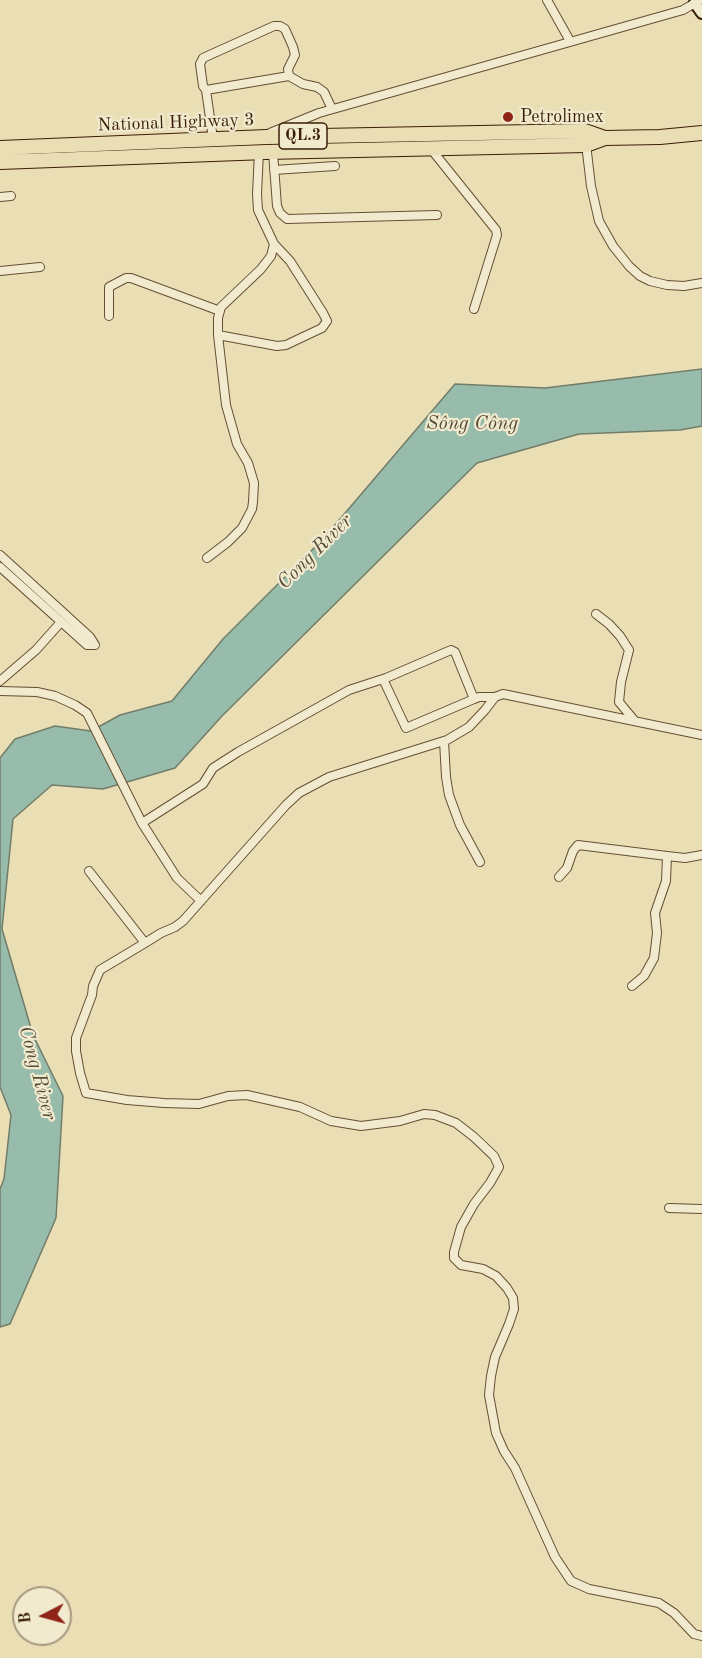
<!DOCTYPE html>
<html>
<head>
<meta charset="utf-8">
<style>
	body { margin:0 }
	#map { position:relative; width:702px; height:1658px; overflow:hidden; background:#eadeb5; font-family:"Old Standard TT",serif }
	canvas { display:block }
	.north { position:absolute; left:12px; top:1586px; width:60px; height:60px; box-sizing:border-box; background:#f1eacf; border:2px solid #a8987f; border-radius:50%; rotate:264deg; font-size:16px; font-weight:700; line-height:24px; text-align:center; color:#3a1e06 }
	.north::after { content:''; display:block; margin:auto; width:21px; height:27px; background:#8f2418; clip-path:polygon(50% 0,100% 100%,50% 72%,0 100%) }
</style>
</head>
<body>
<div id="map">
<canvas width="702" height="1658"></canvas>
<div class="north">B</div>
</div>
<script>
const ctx = document.querySelector('canvas').getContext('2d');
ctx.lineJoin = 'round';
function paint(path, color) { ctx.fillStyle = color; ctx.fill(path, 'evenodd'); }
const toPath = rows => new Path2D(rows.map(r => 'M' + r).join(''));
function trace(path, color, width, dash) { ctx.strokeStyle = color; ctx.lineWidth = width; ctx.lineCap = dash ? 'butt' : 'round'; ctx.setLineDash(dash || []); ctx.stroke(path); }
function write(font, color, halo, rows, align = 'center') {
  ctx.font = font + ' "Old Standard TT",serif'; ctx.lineWidth = 4.5; ctx.setLineDash([]); ctx.textBaseline = 'middle'; ctx.strokeStyle = halo; ctx.fillStyle = color; for (const [text, x, y, turn = 0] of rows) {
    ctx.save(); ctx.translate(x, y); ctx.rotate((+turn || 0) * Math.PI / 180); ctx.textAlign = isNaN(turn) ? turn : align; if (halo) ctx.strokeText(text, 0, 0); ctx.fillText(text, 0, 0); ctx.restore();
  }
}
const water = toPath([
	[702,369,702,426,680,430,579,434,477,463,222,716,175,768,103,789,52,785,13,819,2,929,33,1035,63,1096,56,1218,10,1324,0,1327,0,1189,4,1179,11,1115,0,1087,0,758,15,739,55,726,91,731,120,715,172,701,223,639,323,539,455,384,545,388,702,369]
]);
paint(water, '#98bcab');
trace(water, '#727d69', 1.5);
const minor = toPath([
	[547,0,570,41],
	[289,76,288,69,295,55,293,47,285,29,280,26,274,26,203,58,200,64,203,86,206,90,289,76,303,84,317,87,324,92,332,109],
	[206,90,213,139],
	[270,133,319,113,683,10,695,3],
	[586,144,591,186,599,221,613,246,629,266,640,276,650,281,667,285,684,286,702,283],
	[431,149,496,230,497,235,474,309],
	[273,152,277,206,280,213,287,219,437,215],
	[274,170,335,166],
	[0,197,11,196],
	[0,271,40,267],
	[109,316,109,287,126,278,131,278,220,311],
	[218,335,277,346,286,345,322,328,327,321,323,313,290,261,274,244],
	[0,555,90,637,95,645,87,645,0,567],
	[207,558,228,542,242,528,252,509,253,502,254,483,248,463,237,444,226,405,218,335,218,318,221,307,261,269,271,256,274,244,258,210,257,194,259,152],
	[596,614,609,624,620,636,629,650,621,682,619,702,634,720],
	[383,679,406,728,474,699],
	[0,681,36,650,61,622],
	[0,691,37,692,55,696,75,705,87,713,142,823],
	[444,741,446,777,449,795,460,825,480,862],
	[89,871,145,943,161,933,175,927,183,921,286,805,299,793,329,777,447,740,469,727,485,710,495,697,503,694,702,735],
	[559,877,567,868,573,851,578,845,667,856,685,858,702,855],
	[201,901,177,878,142,823,203,784,213,768,238,752,349,690,386,678,451,650,455,652,474,699,479,697,495,697],
	[145,943,100,970,93,986,92,995,76,1038,76,1051,80,1073,86,1093,127,1100,164,1103,199,1104,228,1096,247,1095,300,1107,331,1121,361,1126,400,1121,424,1114,435,1115,456,1123,474,1137,494,1156,499,1167,490,1183,474,1204,461,1227,454,1252,454,1258,461,1265,483,1269,496,1276,507,1288,513,1298,514,1309,509,1324,495,1357,491,1376,489,1395,496,1433,504,1451,515,1468,555,1557,571,1581,589,1589,659,1603,674,1613,694,1634,702,1636],
	[632,986,644,976,654,958,657,933,655,913,666,881,667,856],
	[669,1208,702,1209]
]);
const secondary = toPath([
	[698,0,695,3,702,13]
]);
const trunk = toPath([
	[0,148,267,137,585,131,605,138],
	[0,162,266,152,586,145,605,138,660,137,702,133]
]);
trace(minor, '#664e32', 10);
trace(secondary, '#3a1e06', 14);
trace(trunk, '#3a1e06', 16);
trace(minor, '#f1eacf', 8);
trace(secondary, '#f1eacf', 10);
trace(trunk, '#eadeb5', 14);
for (const [x, y, r, color] of [
	[508,117,6,"#8f2418"]
]) { const dot = new Path2D(); dot.arc(x, y, r, 0, 2 * Math.PI); ctx.fillStyle = color; ctx.fill(dot); trace(dot, '#f1eacf', 2); }
for (const [x, y, w] of [
	[303,136,48]
]) { const box = new Path2D(); box.roundRect(x - w / 2, y - 13, w, 26, 4.5); ctx.fillStyle = '#f1eacf'; ctx.fill(box); trace(box, '#3a1e06', 1.5); }
write('bold 16px', '#3a1e06', null, [
	["QL.3",303,136]
]);
write('18px', '#3a1e06', '#f1eacf', [
	["Petrolimex",520,117]
], 'left');
write('18px', '#3a1e06', '#f1eacf', [
	["National Highway 3",176,123,-2]
]);
write('italic 20px', '#564d38', '#f1eacf', [
	["Sông Công",472,424],
	["Cong River",315,552,-45],
	["Cong River",37,1073,75]
]);
</script>
</body>
</html>
